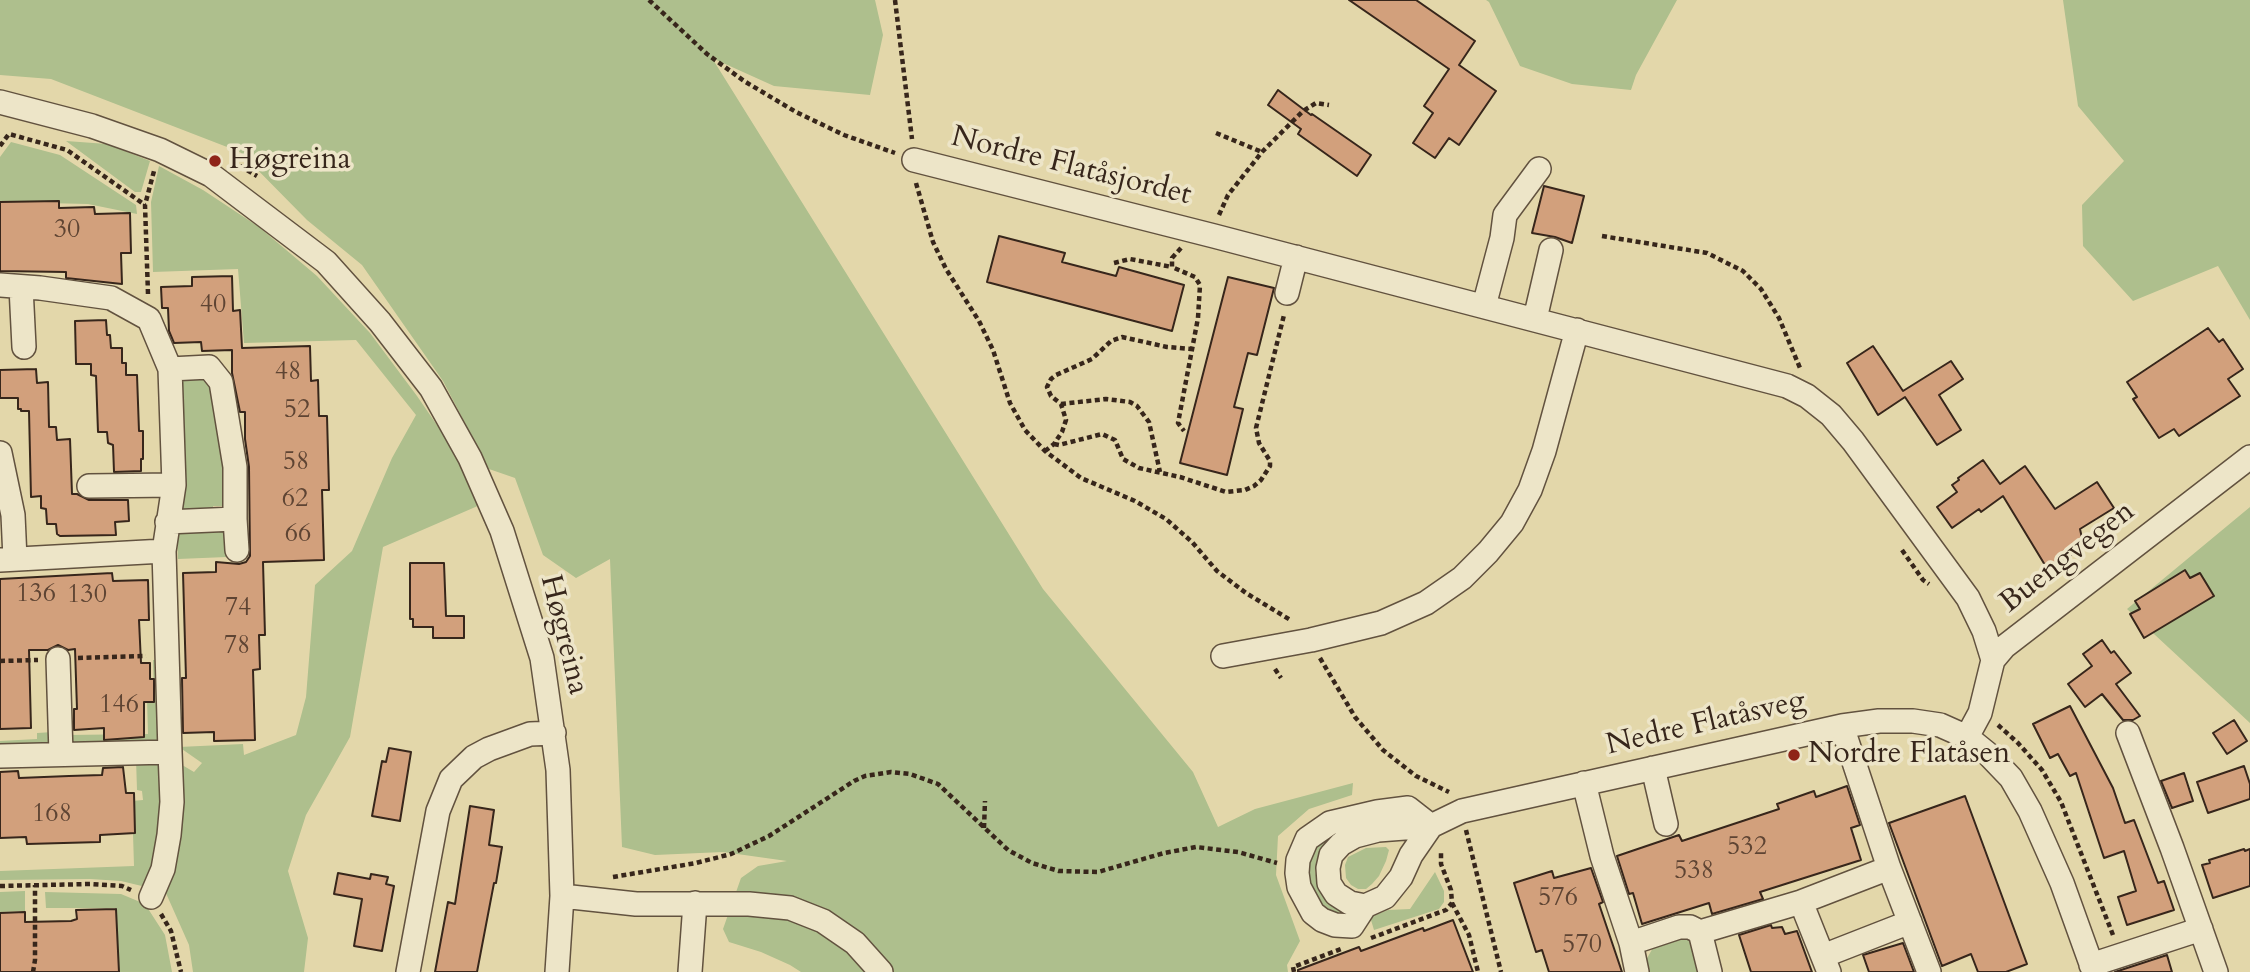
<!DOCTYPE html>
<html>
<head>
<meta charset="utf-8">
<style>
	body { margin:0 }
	canvas { display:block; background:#e3d7aa }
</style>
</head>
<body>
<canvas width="2250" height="972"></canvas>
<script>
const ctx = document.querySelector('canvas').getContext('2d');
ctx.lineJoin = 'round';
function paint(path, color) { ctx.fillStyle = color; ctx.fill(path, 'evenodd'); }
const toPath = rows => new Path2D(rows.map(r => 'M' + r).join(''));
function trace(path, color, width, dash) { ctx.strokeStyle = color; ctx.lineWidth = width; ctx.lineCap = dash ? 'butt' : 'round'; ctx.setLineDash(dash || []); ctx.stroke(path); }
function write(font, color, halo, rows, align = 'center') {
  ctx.font = font + ' Cardo,serif'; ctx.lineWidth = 7; ctx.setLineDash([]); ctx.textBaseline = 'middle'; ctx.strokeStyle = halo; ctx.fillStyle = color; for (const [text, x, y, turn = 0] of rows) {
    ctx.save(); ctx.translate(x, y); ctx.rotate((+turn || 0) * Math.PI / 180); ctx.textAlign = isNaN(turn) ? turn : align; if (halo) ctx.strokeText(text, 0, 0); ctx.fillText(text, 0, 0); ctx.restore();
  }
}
paint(toPath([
	[0,0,875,0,883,35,870,95,774,86,712,58,1043,589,1193,772,1218,827,1255,809,1353,783,1352,795,1309,809,1278,836,1276,875,1300,941,1287,965,1288,972,801,972,790,965,761,952,729,942,723,929,741,878,758,866,787,861,723,852,655,855,622,847,610,559,576,578,543,555,515,478,489,469,443,381,362,265,307,220,240,152,51,79,0,75],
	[1486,0,1677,0,1636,75,1631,90,1572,84,1520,66,1489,2],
	[2063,0,2250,0,2250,320,2218,266,2133,301,2083,246,2082,205,2124,161,2078,106],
	[66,141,107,144,150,161,141,192,135,192],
	[11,142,60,155,136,205,137,214,88,204,0,202,0,157],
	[159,166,203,190,259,227,317,276,370,333,417,396,463,463,480,505,383,547,350,737,306,815,288,871,308,938,304,972,193,972,189,945,165,891,177,762,194,772,202,763,179,747,243,744,244,755,296,735,306,697,315,585,352,551,392,458,416,415,356,340,244,343,238,269,153,272,151,202],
	[207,377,215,386,230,498,222,498,222,506,213,506,213,513,182,513,178,379],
	[2250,507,2250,723,2127,609],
	[226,529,227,557,178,559,177,530],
	[153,660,163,660,165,743,73,749,66,735,148,734,147,699,154,698],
	[53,732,51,746,0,750,0,741,37,739,37,733],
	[163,758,163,834,146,887,121,881,90,879,0,880,0,871,134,866,132,801,143,800,142,791,137,790,136,759],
	[1342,829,1325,842,1317,859,1315,871,1320,891,1326,901,1341,910,1339,913,1330,910,1321,904,1314,894,1309,884,1308,870,1311,858,1322,839],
	[1386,847,1389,850,1386,861,1379,876,1372,884,1366,889,1358,889,1351,885,1346,878,1345,865,1348,857,1366,848],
	[1435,872,1444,891,1444,902,1439,909,1374,930,1371,920,1373,916,1388,910,1410,909],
	[25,891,25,911,0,912,0,892],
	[45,892,121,894,145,904,165,935,172,972,119,972,116,908,46,908],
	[1681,935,1693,943,1702,972,1649,972,1645,962,1655,944]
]), '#aebf8d');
const building = toPath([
	[1349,0,1416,0,1475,41,1459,65,1496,91,1459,145,1449,138,1435,158,1413,143,1433,113,1424,106,1449,69,1349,0],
	[1278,90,1311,115,1312,114,1371,155,1357,176,1298,134,1301,129,1268,105,1278,90],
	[1544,186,1584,196,1572,243,1555,237,1532,233,1544,186],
	[59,201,59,208,94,207,95,214,130,213,131,253,121,253,122,284,66,278,66,272,0,271,0,202,59,201],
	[999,236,1065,253,1062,262,1116,276,1119,267,1184,285,1172,331,987,282,999,236],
	[232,276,233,311,240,310,242,348,310,346,311,381,318,380,319,416,327,416,329,490,322,490,324,560,263,562,265,635,259,635,260,669,253,670,255,740,214,741,214,732,183,733,182,678,186,678,183,573,216,572,216,562,239,564,246,562,250,556,249,467,245,439,245,412,240,412,232,373,232,350,202,351,201,342,174,343,169,331,168,308,162,308,161,287,192,286,192,277,232,276],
	[1228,277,1274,288,1257,355,1248,353,1234,407,1243,409,1227,475,1180,463,1228,277],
	[106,320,107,335,110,335,111,348,122,348,122,363,126,363,126,375,137,375,139,431,143,431,143,459,141,459,141,471,114,472,113,445,108,443,107,432,98,432,96,376,91,375,91,364,76,364,75,321,106,320],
	[2208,328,2219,342,2223,339,2243,369,2228,379,2240,396,2179,436,2174,429,2159,438,2133,399,2137,397,2127,382,2208,328],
	[1873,346,1903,391,1951,361,1963,379,1939,395,1961,430,1937,445,1905,397,1878,415,1847,363,1873,346],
	[36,369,37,383,48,382,49,427,56,427,57,440,70,439,72,494,77,494,89,500,128,500,129,521,115,522,116,535,60,536,57,534,56,524,47,524,46,509,41,508,41,496,31,497,29,411,21,411,21,409,18,409,18,398,0,398,0,370,36,369],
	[1983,460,2000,484,2025,466,2055,509,2097,482,2114,508,2080,529,2083,543,2081,549,2048,570,2003,496,1981,512,1979,509,1952,528,1937,507,1957,492,1952,485,1959,480,1958,478,1983,460],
	[410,563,444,563,446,616,464,616,464,638,433,638,433,627,413,627,413,619,410,619,410,563],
	[2185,570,2190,578,2200,573,2214,596,2144,638,2130,614,2140,609,2135,601,2185,570],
	[112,573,113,581,148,580,149,620,139,620,141,663,150,663,150,679,154,679,154,702,144,702,144,737,104,740,104,728,74,730,74,709,77,709,75,649,68,650,58,645,48,650,29,650,31,728,0,729,0,579,112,573],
	[2102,640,2111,653,2114,651,2131,673,2116,684,2140,716,2133,720,2123,720,2102,694,2085,707,2068,684,2092,666,2083,654,2102,640],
	[2070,706,2113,788,2125,823,2134,820,2158,883,2164,881,2174,910,2127,925,2118,897,2136,891,2124,851,2104,858,2076,773,2070,776,2058,754,2050,758,2033,724,2070,706],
	[2234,720,2247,741,2227,754,2213,733,2234,720],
	[389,748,411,752,400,821,372,816,382,761,386,762,389,748],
	[2244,766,2250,784,2250,799,2208,813,2197,782,2244,766],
	[123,767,126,793,134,793,135,833,100,835,100,842,27,844,26,837,0,838,0,772,18,771,19,778,69,776,102,775,103,768,123,767],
	[2184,773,2193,801,2172,808,2161,781,2184,773],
	[1847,786,1860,825,1851,828,1861,860,1760,892,1763,899,1712,914,1709,903,1642,924,1633,893,1629,894,1617,856,1679,835,1682,841,1779,809,1777,804,1814,791,1816,797,1847,786],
	[1965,796,2027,964,2006,972,1978,972,1971,954,1942,966,1889,823,1965,796],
	[470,806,494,810,489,845,502,847,496,883,494,883,477,972,435,972,448,902,455,904,470,806],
	[2244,849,2245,851,2250,849,2250,886,2213,898,2202,865,2210,863,2209,860,2244,849],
	[1591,868,1603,902,1599,904,1622,972,1549,972,1542,950,1536,952,1514,883,1552,871,1554,878,1591,868],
	[338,873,370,879,371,874,388,877,386,884,394,886,382,951,354,946,362,899,334,894,338,873],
	[116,909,119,972,0,972,0,913,25,912,25,922,71,921,77,919,76,910,116,909],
	[1453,920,1473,972,1298,972,1298,970,1359,947,1361,951,1423,928,1424,931,1453,920],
	[1771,925,1772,928,1782,927,1785,934,1797,931,1812,972,1751,972,1739,935,1771,925],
	[1903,943,1914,972,1869,972,1863,955,1903,943],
	[2167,955,2172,972,2115,972,2167,955]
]);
paint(building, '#d2a07c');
trace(building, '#37261b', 2);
const minor = toPath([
	[0,102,92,126,160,150,211,175,326,262,380,322,431,388,470,458,502,531,542,658,558,770,562,896,557,972],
	[914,160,1214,236,1787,386,1807,396,1831,415,1853,441,1968,598,1984,631,1993,660],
	[0,285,40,288,111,298,149,319,170,369,174,485,164,551,0,560],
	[21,287,24,347],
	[1287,293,1296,257],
	[1484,306,1502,238,1505,215,1539,169],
	[1535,319,1551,250],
	[0,453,13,515,15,559],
	[89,486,174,485],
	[235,519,237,550],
	[167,522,235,519,235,467,221,382,209,367,170,369],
	[1223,656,1311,640,1381,623,1426,603,1462,578,1488,552,1512,523,1530,490,1544,451,1577,330],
	[58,659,61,754],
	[1842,726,1889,868,1929,972],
	[2128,733,2172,848,2216,972],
	[1967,737,1980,713,1993,660,2004,647,2250,457],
	[0,756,170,752,164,551],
	[1653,768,1666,824],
	[1584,783,1602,856,1631,943,1637,972],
	[1431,826,1411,855,1401,877,1385,897,1365,906,1350,903,1336,894,1329,883,1328,868,1331,855,1341,844,1355,836,1378,830,1431,826,1462,811,1842,726,1879,721,1913,721,1940,725,1967,737,1988,754,2011,778,2030,811,2062,883,2094,972],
	[562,896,636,904,749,904,790,908,823,921,855,943,881,972],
	[151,897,163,869,169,835,172,802,170,752],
	[1801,902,1829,972],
	[1365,906,1352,926,1335,925,1322,920,1313,913,1299,887,1297,873,1298,860,1307,839,1330,823,1377,812,1408,808,1431,826],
	[1700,932,1710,972],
	[1631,943,1679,927,1690,927,1700,932,1801,902,1889,868],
	[1823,956,1910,922],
	[2091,965,2201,929],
	[408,972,438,811,451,779,474,757,489,749,530,734,554,733],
	[690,972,695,903]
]);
trace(minor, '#62523f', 26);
trace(toPath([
	[649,0,707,54,744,81,796,112,844,135,895,153],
	[895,0,912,139],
	[1216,133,1262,152],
	[0,146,9,134,67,150,145,205],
	[240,166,257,176],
	[916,183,933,242,946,269,979,321,993,350,1010,403,1025,430,1045,451,1081,478,1135,501,1166,519,1192,542,1217,571,1246,593,1292,621],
	[1219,215,1228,195,1262,152,1303,111,1316,103,1329,105],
	[1602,236,1707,253,1743,271,1761,289,1779,318,1800,368],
	[1181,248,1172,258,1172,267,1195,277,1200,285,1198,318,1178,423,1184,431],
	[1114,263,1130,259,1172,267],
	[148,294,145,205,154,171],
	[1061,404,1106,399,1130,402,1137,406,1149,422,1160,472],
	[1054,444,1059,445,1102,434,1115,440,1123,459,1139,468,1180,477,1226,492,1245,490,1254,486,1261,480,1270,466,1270,461,1259,443,1256,428,1284,315],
	[1045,451,1054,444,1062,432,1066,420,1061,404,1051,396,1047,387,1051,379,1056,375,1092,359,1111,341,1122,337,1167,347,1191,349],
	[1902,550,1923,580,1929,584],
	[78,658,146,656],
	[1320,658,1355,717,1383,750,1416,776,1449,792],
	[0,661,38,660],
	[1275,669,1281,678],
	[1998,725,2018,743,2042,770,2061,802,2113,935],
	[984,828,985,801],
	[1466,830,1501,972],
	[613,877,696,863,731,854,769,836,854,781,865,776,891,772,910,774,938,784,1008,850,1032,863,1059,871,1098,872,1164,853,1196,847,1238,852,1277,863],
	[0,886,90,884,122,886,131,890],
	[1452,903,1469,935,1478,972],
	[161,914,171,931,181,972],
	[1371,938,1446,910,1452,903,1451,890,1441,864,1441,853],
	[33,972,35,960,35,885],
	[1294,972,1293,967,1344,948]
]), '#37261b', 4.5, [5, 3.5]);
trace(minor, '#ede5c8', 23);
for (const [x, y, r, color] of [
	[215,161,7,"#8f2418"],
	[1794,755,7,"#8f2418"]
]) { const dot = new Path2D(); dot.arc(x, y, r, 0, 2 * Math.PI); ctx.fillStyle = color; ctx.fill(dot); trace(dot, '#ede5c8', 2.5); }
write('26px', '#5e4433', null, [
	["30",67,231],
	["40",213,306],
	["48",288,373],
	["52",297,411],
	["58",296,463],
	["62",295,500],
	["66",298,535],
	["136",36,595],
	["130",87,596],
	["74",238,609],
	["78",237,647],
	["146",119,706],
	["168",52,815],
	["532",1747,848],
	["538",1694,872],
	["576",1558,899],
	["570",1582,946]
]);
write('30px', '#37261b', '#ede5c8', [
	["Høgreina",229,161],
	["Nordre Flatåsen",1808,755]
], 'left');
write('30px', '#37261b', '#ede5c8', [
	["Nordre Flatåsjordet",1071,167,14],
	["Buengvegen",2068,558,-38],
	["Høgreina",563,635,76],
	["Nedre Flatåsveg",1706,724,-13]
]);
</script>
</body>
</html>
